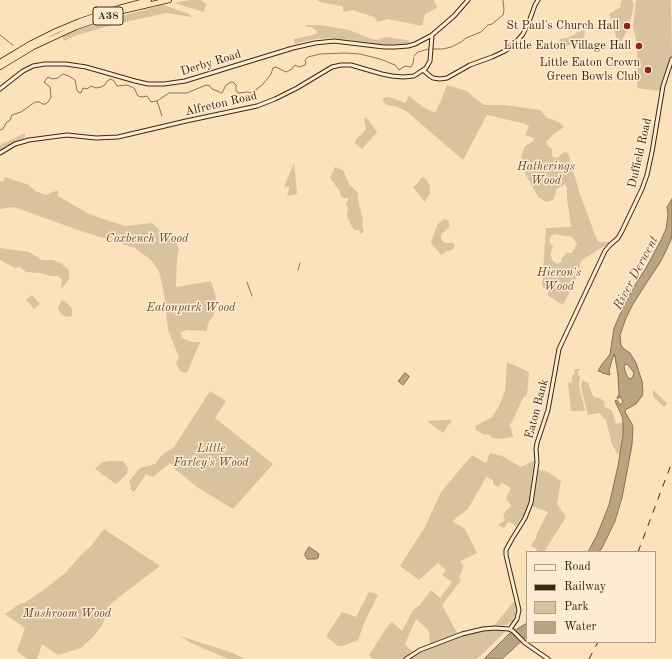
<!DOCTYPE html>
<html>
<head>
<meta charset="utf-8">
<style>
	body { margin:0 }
	#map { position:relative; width:672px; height:659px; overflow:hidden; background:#fce2bb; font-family:"Old Standard TT",serif }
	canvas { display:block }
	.legend { position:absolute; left:526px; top:551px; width:130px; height:92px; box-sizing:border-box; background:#fdecd3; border:1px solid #af9e85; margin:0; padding:5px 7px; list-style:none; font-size:12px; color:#3a2811 }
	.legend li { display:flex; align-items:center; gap:8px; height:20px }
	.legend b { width:20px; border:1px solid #af9e85 }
</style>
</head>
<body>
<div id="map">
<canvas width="672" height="659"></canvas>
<ul class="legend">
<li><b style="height:5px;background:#fdecd3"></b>Road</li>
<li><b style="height:5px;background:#3a2811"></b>Railway</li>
<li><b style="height:11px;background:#dbc29e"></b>Park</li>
<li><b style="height:11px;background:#baa381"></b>Water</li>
</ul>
</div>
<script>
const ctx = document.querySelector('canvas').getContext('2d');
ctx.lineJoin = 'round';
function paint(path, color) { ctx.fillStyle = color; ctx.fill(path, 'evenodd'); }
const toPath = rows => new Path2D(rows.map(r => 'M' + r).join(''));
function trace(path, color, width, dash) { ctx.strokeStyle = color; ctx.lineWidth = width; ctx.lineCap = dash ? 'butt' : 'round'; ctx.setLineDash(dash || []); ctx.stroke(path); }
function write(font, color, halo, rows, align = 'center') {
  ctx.font = font + ' "Old Standard TT",serif'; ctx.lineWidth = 3; ctx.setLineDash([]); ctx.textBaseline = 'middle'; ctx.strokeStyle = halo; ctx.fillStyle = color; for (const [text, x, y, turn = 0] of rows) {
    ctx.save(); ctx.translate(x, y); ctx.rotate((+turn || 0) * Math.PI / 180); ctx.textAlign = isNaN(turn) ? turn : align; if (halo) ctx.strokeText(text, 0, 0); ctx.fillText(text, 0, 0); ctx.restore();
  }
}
paint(toPath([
	[190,0,201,0,206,4,204,12,174,3],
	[318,0,434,0,437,8,425,14,422,26,388,19,376,22,377,20,374,17,352,10,346,12,343,11,343,7,342,6,324,3,318,1],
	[622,0,632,0,634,5,630,23,626,22,624,30,627,31,621,42,618,43,609,14,621,7,620,4],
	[636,0,671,0,671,1,672,54,669,64,663,79,660,91,637,88,638,63,636,39,633,27],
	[163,5,190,14,192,17,166,13,116,24,77,35,64,41,62,36,79,29,114,18],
	[306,25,319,25,349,30,372,39,378,40,382,38,386,37,407,40,409,41,409,44,393,46,333,38,315,39,294,44,294,39,316,34,317,31,311,27,306,27],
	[585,30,584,38,557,51,560,39,570,37,578,32],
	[447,85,467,91,472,96,484,105,505,105,540,110,547,118,554,120,560,123,564,127,554,134,546,142,548,146,552,149,552,154,553,157,557,158,564,152,568,153,580,194,597,240,599,242,611,242,608,246,607,246,601,248,582,260,575,281,563,305,547,295,549,292,542,286,546,228,571,227,567,199,567,188,565,184,557,189,553,200,546,202,538,197,526,175,521,157,525,146,532,142,534,138,525,135,529,127,526,124,487,115,463,160,406,111,395,106,387,105,382,100,385,97,393,98,405,103,409,96,423,107,435,113,442,98],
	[554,234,572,237,577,244,573,251,571,253,567,253,561,259,562,261,557,264,553,261,550,254,553,247,549,241,551,236],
	[366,117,377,132,362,149,355,143,356,139,363,133,366,128,364,121],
	[25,133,25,137,23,139,17,141,0,151,0,145],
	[294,163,297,193,294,195,287,196,289,190,289,186,284,187],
	[335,167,343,170,349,184,358,193,358,199,363,221,362,224,364,232,360,234,359,230,355,230,352,227,347,216,348,208,346,203,348,201,348,198,342,198,339,190,330,178],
	[5,177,29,185,35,191,46,195,58,190,58,196,89,214,109,221,126,226,152,223,165,235,165,234,167,235,173,234,179,250,177,259,176,287,211,281,216,297,215,308,214,315,209,322,207,328,207,331,187,330,181,332,182,338,192,342,200,342,187,373,180,371,176,363,179,357,168,330,164,294,159,271,151,260,135,248,78,230,14,207,0,209,0,181,3,182],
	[422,177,426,179,430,186,430,193,425,202,413,187,417,184],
	[444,219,448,220,450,226,441,235,441,239,445,243,453,243,455,246,452,250,447,251,441,255,431,243,433,236,438,224],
	[0,248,29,252,42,260,53,260,62,264,69,270,69,278,67,282,61,289,62,279,57,276,51,276,40,273,26,272,20,267,15,268,0,260],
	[32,295,40,304,34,309,26,300],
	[62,300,66,302,71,307,72,310,72,316,66,317,60,313,58,307],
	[507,362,529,372,527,395,524,397,522,400,513,420,509,426,511,428,513,437,502,439,492,438,490,435,483,434,476,430,475,426,492,417,499,406,505,391],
	[575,369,580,369,578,372,578,375,580,376,579,386,585,411,571,411,568,383,572,382,572,375,574,375],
	[582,380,588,383,592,394,594,397,599,398,604,401,605,407,612,410,616,424,623,422,623,435,620,454,617,454,615,449,612,445,606,420,599,413,588,415,583,396,581,386],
	[653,390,667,403,664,407,653,396],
	[210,391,226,401,215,418,273,464,233,509,197,487,175,469,170,463,153,477,146,474,134,492,130,489,131,487,129,481,140,468,155,464,162,455,174,447],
	[444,420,452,420,443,433,427,421],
	[490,453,502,456,521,467,535,460,533,483,530,499,522,519,520,519,517,526,508,522,504,528,498,525,505,520,503,514,511,506,506,498,511,488,502,483,498,487,493,484,493,480,486,477,468,509,456,518,453,522,464,528,466,531,477,553,460,561,464,566,459,577,461,580,442,605,457,633,430,644,429,632,427,629,416,619,405,644,413,652,403,659,373,659,369,655,387,627,392,622,402,631,413,610,420,605,431,590,440,598,452,582,442,575,446,570,438,563,419,580,400,566,425,527,441,492,472,455,486,463],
	[111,461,123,461,128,468,127,474,116,484,95,469,102,462],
	[537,470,546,471,561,481,557,504,566,517,544,552,536,552,537,549,531,546,537,536,536,535,548,512,532,506,536,486],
	[104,529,160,566,123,594,111,604,102,625,93,637,81,648,58,655,42,644,37,659,27,659,17,651,25,628,5,614,21,603,24,603,45,589,65,573,82,554,91,546],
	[369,592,374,593,378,595,365,621,358,640,343,646,338,646,326,636,342,612,356,617],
	[515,601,516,608,515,616,512,621,507,625,494,626,510,606],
	[482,631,506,631,477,659,409,659,424,651,446,642,462,636],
	[180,636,233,653,244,659,228,659,191,643]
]), '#dbc29e');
const water = toPath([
	[672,199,672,234,671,240,661,261,649,279,633,304,626,318,620,335,621,345,623,348,630,353,636,363,642,381,643,392,642,396,636,404,629,408,626,409,625,412,632,424,633,428,632,445,622,498,615,521,602,548,599,552,588,552,597,535,609,505,618,466,623,435,623,422,622,416,615,401,616,400,618,401,620,405,623,402,620,396,618,399,617,398,619,394,618,375,615,357,614,354,609,370,610,375,602,373,602,372,598,371,602,364,608,357,610,354,614,328,625,303,638,280,646,268,662,238,666,229,668,215,667,207,672,199],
	[626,364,629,366,634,373,633,376,631,379,628,378,625,371,624,366,626,364],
	[405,373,409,376,409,377,403,385,398,381,405,373],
	[309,547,315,551,319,554,318,558,316,559,307,559,306,557,305,556,305,553,309,547],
	[527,623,527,636,502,659,484,659,509,634,527,623]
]);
paint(water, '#baa381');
trace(water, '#877254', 1);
trace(toPath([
	[0,35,9,42],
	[10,43,13,45],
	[432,49,443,49,451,47,461,42,466,38,481,32,488,25,492,24,503,15,504,10,503,0],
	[414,56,418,52,429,49],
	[157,101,162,116],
	[0,130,3,129,6,123,10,120,12,115,21,112,35,102,40,102,42,104,45,104,48,102,51,97,50,87,44,82,48,77,52,79,58,78,63,74,69,76,75,80,77,90,78,92,81,93,83,88,87,89,91,86,96,88,101,87,105,85,107,81,111,79,114,81,117,86,127,85,134,88,138,96,142,97,147,96,151,102,157,101,169,93,187,93,206,85,210,86,212,89,222,93,226,85,231,82,233,82,236,85,236,90,238,93,247,92,252,93,263,84,271,74,273,68,276,67,286,72,292,69,295,65,299,67,305,65,306,63,305,60,308,57,320,54,345,53,360,54,380,59,395,65,399,70,405,66,411,67,413,63,414,58],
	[298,270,300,263],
	[247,282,252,296]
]), '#877254', 1);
const secondary = toPath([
	[423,70,430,76,433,78,440,79,447,78,470,65,492,57,505,51,517,41,523,34,530,19,535,5,538,0],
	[0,89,23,71,33,66,45,64,66,64,86,67,135,81,148,84,164,84,185,81,293,48,315,43,334,41,384,47,395,47,408,46,415,44,432,35,454,16,468,0],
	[0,153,15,144,29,140,67,135,96,138,118,137,186,121,257,106,275,99,297,88,332,67,341,65,351,65,382,74,392,76,403,77,414,76,426,68,430,61,432,35],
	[510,629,517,619,519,610,506,555,506,550,512,539,525,518,531,503,537,462,536,449,537,443,548,410,559,349,605,251,610,245,618,238,622,231,642,189,647,175,652,152,663,86,672,59],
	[406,659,420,650,462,634,483,629,495,628,509,629,513,631,525,643,548,659]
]);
const highway = toPath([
	[0,62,30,44,56,31,80,21,119,8,149,0],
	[0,67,33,47,76,27,122,11,169,0]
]);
trace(secondary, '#3a2811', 5);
trace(highway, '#3a2811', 6);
trace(secondary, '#fdecd3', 3);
trace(highway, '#fce2bb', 4.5);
trace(toPath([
	[638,552,672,462],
	[589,659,598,642]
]), '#3a2811', 1, [7, 7]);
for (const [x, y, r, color] of [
	[627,26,4,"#8f2418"],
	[639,46,4,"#8f2418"],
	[648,70,4,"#8f2418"]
]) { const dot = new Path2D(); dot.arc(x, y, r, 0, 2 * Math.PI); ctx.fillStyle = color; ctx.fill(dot); trace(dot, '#fdecd3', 1.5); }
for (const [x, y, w] of [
	[108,16,30]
]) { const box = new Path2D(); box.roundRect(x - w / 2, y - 9, w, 18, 3); ctx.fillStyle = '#fdecd3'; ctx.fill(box); trace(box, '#3a2811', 1); }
write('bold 11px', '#3a2811', null, [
	["A38",108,16]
]);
write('12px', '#3a2811', '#fdecd3', [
	["St Paul's Church Hall",619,26],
	["Little Eaton Village Hall",631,46],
	["Little Eaton Crown",640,63],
	["Green Bowls Club",640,77]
], 'right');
write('12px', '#3a2811', '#fdecd3', [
	["Derby Road",211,63,-17],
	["Alfreton Road",221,104,-13],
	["Duffield Road",640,153,-77],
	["Eaton Bank",537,409,-75]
]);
write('italic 12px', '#624e34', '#fdecd3', [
	["Hatherings",546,167],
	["Wood",546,181],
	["Coxbench Wood",147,239],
	["Hieron's",559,273],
	["Wood",559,287],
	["Eatonpark Wood",191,308],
	["Little",211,449],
	["Farley's Wood",211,463],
	["Mushroom Wood",67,614]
]);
write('italic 13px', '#604d33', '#fdecd3', [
	["River Derwent",636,273,-62]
]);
</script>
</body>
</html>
